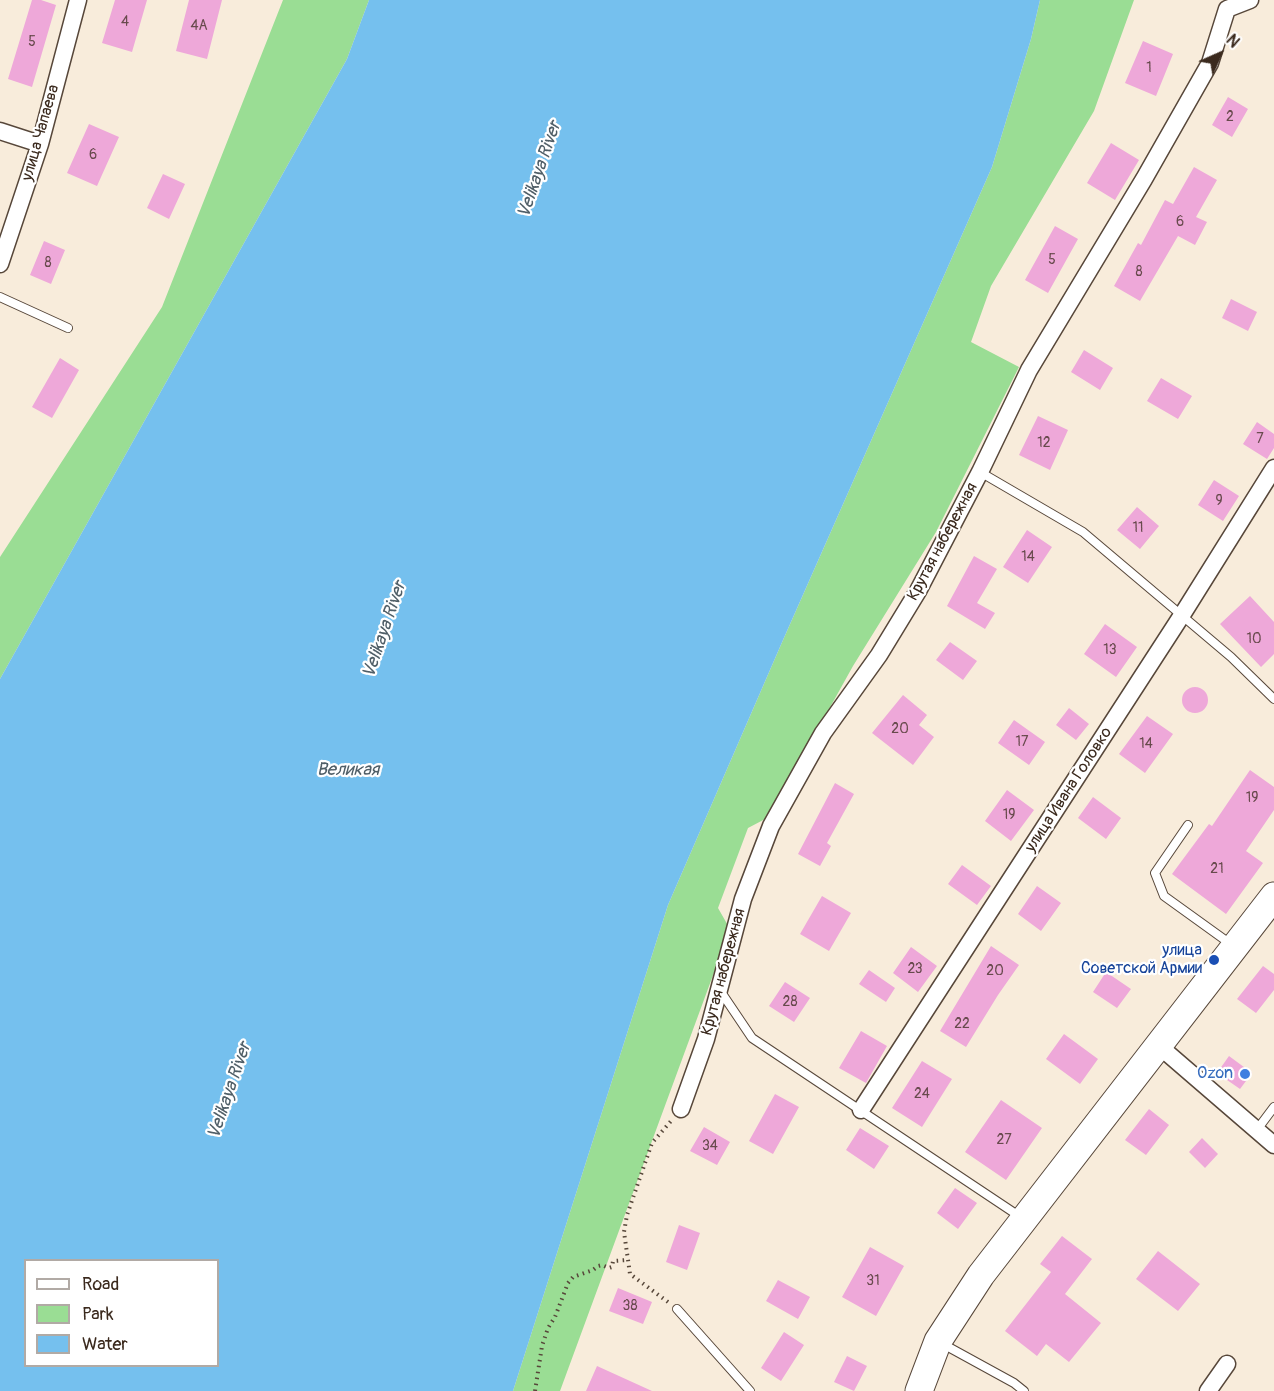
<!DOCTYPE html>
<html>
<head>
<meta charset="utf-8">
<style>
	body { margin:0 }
	#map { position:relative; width:1274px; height:1391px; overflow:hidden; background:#f8ecdb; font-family:Pangolin,sans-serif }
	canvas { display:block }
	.legend { position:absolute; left:24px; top:1259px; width:195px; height:108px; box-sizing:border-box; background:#fff; border:2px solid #b1aaa5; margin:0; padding:8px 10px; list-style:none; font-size:18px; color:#3b2a1e }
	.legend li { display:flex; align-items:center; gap:12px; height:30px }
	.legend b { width:30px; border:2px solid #b1aaa5 }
	.north { position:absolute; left:1190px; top:24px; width:60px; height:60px; -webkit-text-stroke:4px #fff; paint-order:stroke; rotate:45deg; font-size:16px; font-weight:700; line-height:24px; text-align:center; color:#3b2a1e }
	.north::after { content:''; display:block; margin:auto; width:21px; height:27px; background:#3b2a1e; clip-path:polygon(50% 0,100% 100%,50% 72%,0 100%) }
</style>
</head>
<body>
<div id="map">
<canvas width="1274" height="1391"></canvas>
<ul class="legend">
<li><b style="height:8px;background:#fff"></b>Road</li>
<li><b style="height:16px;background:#9add94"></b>Park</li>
<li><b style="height:16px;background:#75c0ee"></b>Water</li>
</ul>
<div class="north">N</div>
</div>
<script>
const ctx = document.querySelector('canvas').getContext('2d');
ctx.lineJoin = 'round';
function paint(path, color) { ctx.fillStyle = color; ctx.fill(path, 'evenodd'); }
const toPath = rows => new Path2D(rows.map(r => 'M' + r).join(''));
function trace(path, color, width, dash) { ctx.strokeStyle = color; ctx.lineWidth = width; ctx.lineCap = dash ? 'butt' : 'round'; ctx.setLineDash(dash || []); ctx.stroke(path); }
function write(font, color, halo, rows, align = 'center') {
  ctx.font = font + ' Pangolin,sans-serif'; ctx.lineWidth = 4.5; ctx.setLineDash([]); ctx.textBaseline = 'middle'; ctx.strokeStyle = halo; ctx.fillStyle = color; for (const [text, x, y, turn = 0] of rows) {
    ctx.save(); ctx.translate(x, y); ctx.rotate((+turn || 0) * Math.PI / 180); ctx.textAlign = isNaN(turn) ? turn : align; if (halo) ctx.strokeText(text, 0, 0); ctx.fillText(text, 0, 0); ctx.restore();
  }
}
paint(toPath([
	[283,0,369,0,347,59,0,679,0,557,162,307],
	[1040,0,1134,0,1094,111,991,286,971,342,1019,367,936,532,853,666,769,817,748,828,718,908,730,929,560,1391,513,1391,668,905,783,640,992,167,1031,39]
]), '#9add94');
paint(toPath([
	[369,0,1040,0,1031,39,992,167,783,640,668,905,513,1391,0,1391,0,679,347,59],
	[26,1260,218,1260,218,1366,26,1366]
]), '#75c0ee');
paint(toPath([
	[32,0,41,0,56,5,32,87,8,79],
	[115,0,147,0,132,52,102,43],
	[189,0,222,0,207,59,176,51],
	[1143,41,1173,54,1156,96,1125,83],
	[1228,97,1248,109,1232,137,1212,125],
	[89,124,119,137,97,186,67,173],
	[1111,143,1139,160,1115,200,1087,183],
	[1194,167,1217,180,1196,217,1207,222,1195,245,1178,236,1140,301,1114,286,1138,243,1141,245,1165,200,1173,204],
	[163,174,185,184,169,219,147,208],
	[1055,226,1078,239,1048,293,1025,280],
	[44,241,65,250,51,284,30,275],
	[1231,299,1257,312,1248,331,1222,318],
	[1084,350,1113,368,1100,390,1071,372],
	[60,358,79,370,52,418,32,407],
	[1161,378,1192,396,1178,419,1147,401],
	[1038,416,1068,430,1050,470,1019,455],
	[1257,422,1274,434,1274,448,1267,459,1243,444],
	[1214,480,1239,496,1223,521,1198,505],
	[1137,507,1159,526,1140,549,1117,530],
	[1027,530,1052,547,1028,583,1003,567],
	[974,556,997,569,977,603,995,613,985,629,947,606],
	[1250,596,1274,622,1274,654,1261,667,1220,624],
	[1105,624,1137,647,1116,677,1084,654],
	[950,642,977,661,963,680,936,660],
	'1182 700a13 13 0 1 1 26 0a13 13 0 1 1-26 0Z',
	[903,695,927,715,919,725,934,737,913,765,872,733],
	[1069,708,1089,724,1076,740,1056,725],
	[1147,716,1173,734,1145,773,1119,754],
	[1014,720,1045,742,1029,765,998,743],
	[1250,770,1274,787,1274,810,1246,851,1263,863,1226,914,1172,874,1209,824,1212,826],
	[835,783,854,794,827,843,831,846,820,866,798,854],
	[1007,790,1034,810,1011,841,985,821],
	[1093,797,1121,818,1106,839,1078,818],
	[962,865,991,886,977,905,948,884],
	[1037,886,1061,903,1041,931,1018,914],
	[822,896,851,913,829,951,800,934],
	[991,946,1019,965,998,995,966,1047,940,1031],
	[911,947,937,966,918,992,893,973],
	[1263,966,1274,974,1274,990,1256,1013,1237,999],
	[869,970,895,988,886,1002,859,984],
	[1106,972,1131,989,1117,1008,1093,992],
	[785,982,810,998,794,1022,769,1006],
	[861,1031,887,1046,866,1083,839,1068],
	[1064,1034,1098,1059,1080,1084,1046,1059],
	[1229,1056,1252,1073,1240,1089,1217,1073],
	[922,1061,952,1079,922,1127,892,1108],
	[775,1094,799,1107,773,1154,749,1141],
	[1001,1100,1042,1128,1006,1180,965,1152],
	[1149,1109,1169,1125,1146,1155,1125,1140],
	[704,1127,730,1142,717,1165,690,1151],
	[860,1128,889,1146,874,1169,846,1150],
	[1202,1138,1218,1154,1205,1168,1189,1152],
	[955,1188,977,1203,958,1229,937,1213],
	[679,1225,700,1233,687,1270,666,1262],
	[1062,1236,1092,1259,1065,1294,1101,1323,1069,1362,1046,1344,1037,1356,1005,1331,1051,1272,1040,1264],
	[870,1247,904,1266,876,1316,842,1297],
	[1158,1251,1200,1284,1178,1311,1136,1279],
	[778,1280,810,1297,798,1319,766,1301],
	[618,1288,652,1302,643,1324,609,1311],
	[784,1332,804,1345,781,1381,761,1368],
	[847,1356,867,1366,854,1391,834,1382],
	[597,1366,652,1391,586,1391]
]), '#eea8d9');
const service = toPath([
	[0,297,68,328],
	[980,472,1083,532,1231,657,1274,699],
	[1188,825,1155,873,1164,896,1232,945],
	[719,989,752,1038,1022,1218],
	[1256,1131,1274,1107],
	[677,1309,750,1391],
	[941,1343,1014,1383,1024,1391]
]);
const minor = toPath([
	[0,131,40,144],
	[0,264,40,144,78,0],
	[1158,1045,1274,1145],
	[681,1109,706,1039,743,899,771,826,823,733,879,655,918,591,980,472,1029,370,1144,179,1210,63,1227,9,1250,0],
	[861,1110,1182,615,1274,468],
	[1208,1391,1227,1364]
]);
const primary = toPath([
	[919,1391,938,1341,981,1275,1274,896]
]);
trace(service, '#57473a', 10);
trace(minor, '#57473a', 19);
trace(primary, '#57473a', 29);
trace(toPath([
	[668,1302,630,1274,624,1232,627,1215,652,1143,671,1121],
	[535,1391,542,1346,548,1328,555,1317,568,1283,573,1277,593,1270,598,1266,602,1265,609,1268,612,1267,613,1261,627,1260]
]), '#57473a', 4, [1.5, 4.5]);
trace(service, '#fff', 8);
trace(minor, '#fff', 16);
trace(primary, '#fff', 27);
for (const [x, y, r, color] of [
	[1214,960,6,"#1a4fb4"],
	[1245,1074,6,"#3f7fe0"]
]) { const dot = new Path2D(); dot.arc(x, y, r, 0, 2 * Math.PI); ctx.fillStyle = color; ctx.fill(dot); trace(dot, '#fff', 2); }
write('14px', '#684a4d', null, [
	["4",125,22],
	["4А",199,26],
	["5",32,42],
	["1",1149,68],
	["2",1230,117],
	["6",93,155],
	["6",1180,222],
	["5",1052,260],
	["8",48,263],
	["8",1139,272],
	["7",1260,439],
	["12",1044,443],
	["9",1219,501],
	["11",1138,528],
	["14",1028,557],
	["10",1254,639],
	["13",1110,650],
	["20",900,729],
	["17",1022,742],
	["14",1146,744],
	["19",1252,798],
	["19",1009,815],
	["21",1217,869],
	["23",915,969],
	["20",995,971],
	["28",790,1002],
	["22",962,1024],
	["24",922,1094],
	["27",1004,1140],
	["34",710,1146],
	["31",873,1281],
	["38",630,1306]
]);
write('16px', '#3b2a1e', '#fff', [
	["улица Чапаева",41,133,-74],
	["Крутая набережная",943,542,-62],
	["улица Ивана Головко",1069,790,-57],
	["Крутая набережная",724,972,-75]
]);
write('16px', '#164399', '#fff', [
	["улица",1202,951],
	["Советской Армии",1202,969]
], 'right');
write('16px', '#366cbe', '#fff', [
	["Ozon",1233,1074]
], 'right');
write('italic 18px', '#4f5e67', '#fff', [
	["Velikaya River",540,170,-71],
	["Velikaya River",385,630,-71],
	["Великая",348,770],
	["Velikaya River",230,1091,-71]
]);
</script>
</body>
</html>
